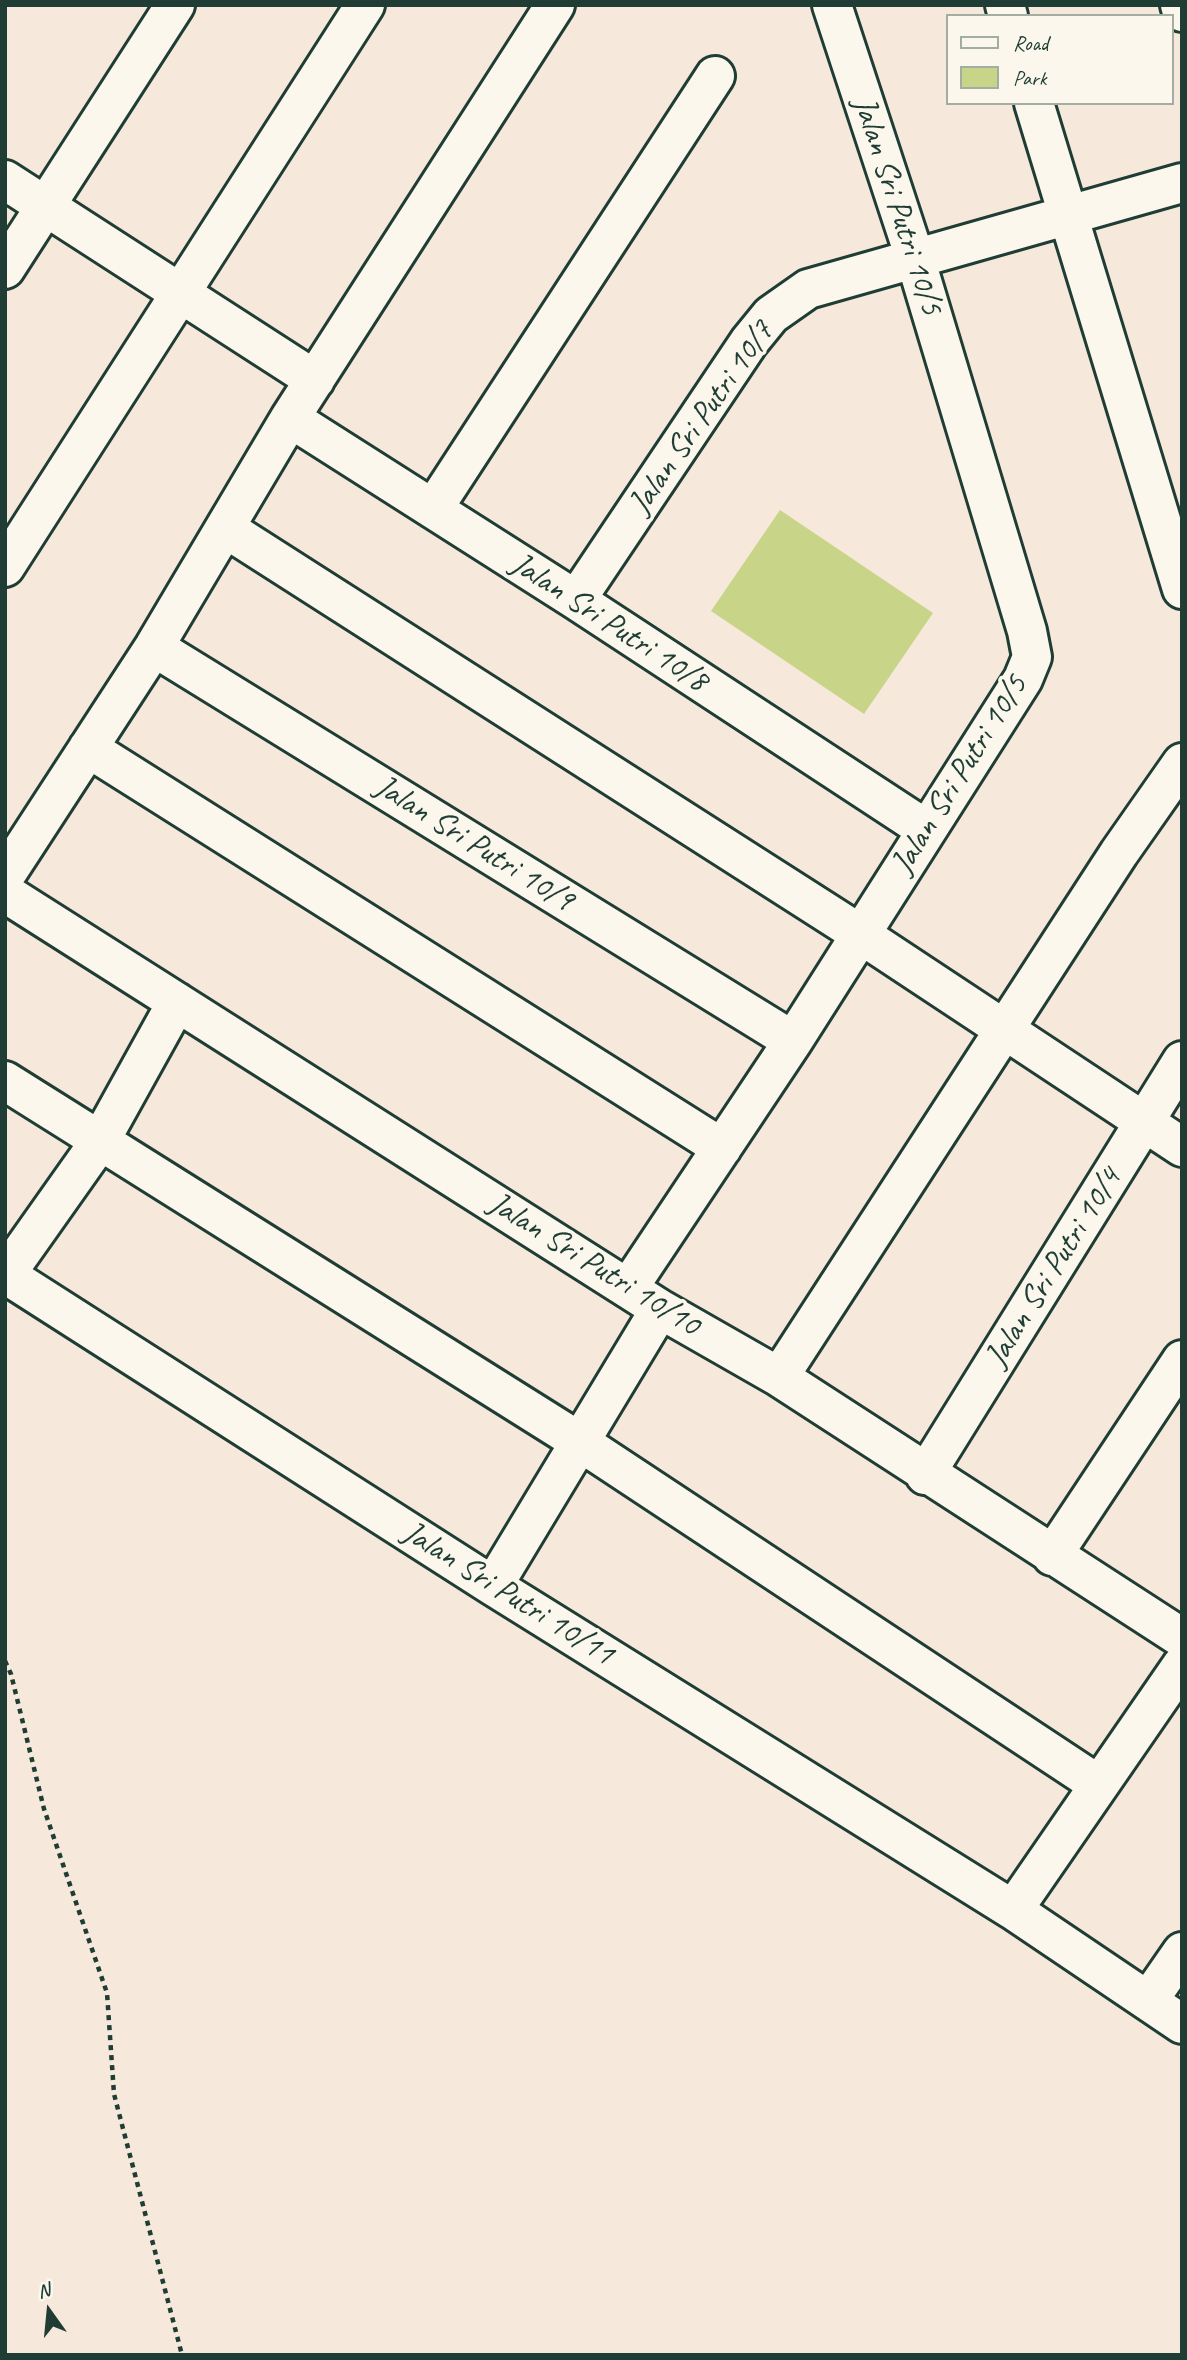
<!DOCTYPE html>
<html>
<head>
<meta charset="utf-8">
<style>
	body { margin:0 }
	#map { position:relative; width:1187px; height:2360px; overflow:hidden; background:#f7e8dc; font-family:Caveat,sans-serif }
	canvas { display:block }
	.frame { position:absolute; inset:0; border:7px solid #1f3d34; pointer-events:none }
	.legend { position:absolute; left:946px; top:14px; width:228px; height:91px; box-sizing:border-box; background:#fbf7ec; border:2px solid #a3ada2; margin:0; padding:9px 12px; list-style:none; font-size:21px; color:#1f3d34 }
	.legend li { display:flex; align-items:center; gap:14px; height:35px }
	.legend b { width:35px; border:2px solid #a3ada2 }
	.north { position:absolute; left:14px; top:2276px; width:70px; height:70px; -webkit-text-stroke:5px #fbf7ec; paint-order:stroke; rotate:345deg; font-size:19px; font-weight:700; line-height:28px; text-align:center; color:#1f3d34 }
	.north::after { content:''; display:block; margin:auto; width:24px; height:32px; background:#1f3d34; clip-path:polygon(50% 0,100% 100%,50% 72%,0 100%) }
</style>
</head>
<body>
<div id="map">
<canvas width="1187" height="2360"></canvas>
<div class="frame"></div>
<ul class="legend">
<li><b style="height:9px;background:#fbf7ec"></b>Road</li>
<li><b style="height:19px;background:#c8d589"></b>Park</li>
</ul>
<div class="north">N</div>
</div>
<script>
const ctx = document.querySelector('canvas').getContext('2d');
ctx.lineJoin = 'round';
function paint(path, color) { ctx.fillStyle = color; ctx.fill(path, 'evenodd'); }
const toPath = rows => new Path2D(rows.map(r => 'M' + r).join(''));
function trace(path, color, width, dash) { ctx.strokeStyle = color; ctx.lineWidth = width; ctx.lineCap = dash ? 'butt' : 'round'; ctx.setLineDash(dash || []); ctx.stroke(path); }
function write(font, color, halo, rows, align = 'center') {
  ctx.font = font + ' Caveat,sans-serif'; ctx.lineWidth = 7; ctx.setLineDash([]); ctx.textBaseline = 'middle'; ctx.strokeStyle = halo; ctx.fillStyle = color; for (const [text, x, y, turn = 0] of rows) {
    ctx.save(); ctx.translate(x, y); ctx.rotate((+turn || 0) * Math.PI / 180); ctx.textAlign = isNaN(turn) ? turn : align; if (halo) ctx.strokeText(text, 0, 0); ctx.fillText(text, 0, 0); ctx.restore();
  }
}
paint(toPath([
	[780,510,933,613,864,714,711,611]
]), '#c8d589');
const minor = toPath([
	[1005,5,1008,16],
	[1180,5,1182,12],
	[1034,103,1182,589],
	[5,180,315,380],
	[5,269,175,5],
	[290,418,576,600,927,830],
	[433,509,715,76],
	[225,528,860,934,1182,1147],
	[5,567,365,5],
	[576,600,749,342,771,315,808,289,1182,183],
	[154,647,793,1041],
	[88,748,722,1148],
	[5,876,154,647,290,418,555,5],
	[5,893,660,1309,779,1377,1182,1638],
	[5,1081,580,1442,1099,1785],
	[5,1274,493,1586,1013,1910,1182,2024],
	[6,1274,100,1141,177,1002],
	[629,1287,793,1041,1023,679,1032,657,1027,631,915,258,832,5],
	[779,1377,1119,853,1182,763],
	[925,1475,1182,1061],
	[1052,1556,1182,1360],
	[493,1586,660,1309],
	[1013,1910,1182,1665],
	[1148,2001,1182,1952]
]);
trace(minor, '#1f3d34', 44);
trace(toPath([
	[5,1661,11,1674,44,1809,107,1993,114,2094,182,2355]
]), '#1f3d34', 4.5, [5, 5]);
trace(minor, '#fbf7ec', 38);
write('33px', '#1f3d34', '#fbf7ec', [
	["Jalan Sri Putri 10/5",897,206,72],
	["Jalan Sri Putri 10/7",702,418,-55],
	["Jalan Sri Putri 10/8",609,623,33],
	["Jalan Sri Putri 10/5",960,775,-58],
	["Jalan Sri Putri 10/9",474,844,32],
	["Jalan Sri Putri 10/10",594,1265,32],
	["Jalan Sri Putri 10/4",1054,1268,-58],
	["Jalan Sri Putri 10/11",508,1594,32]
]);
</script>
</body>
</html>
